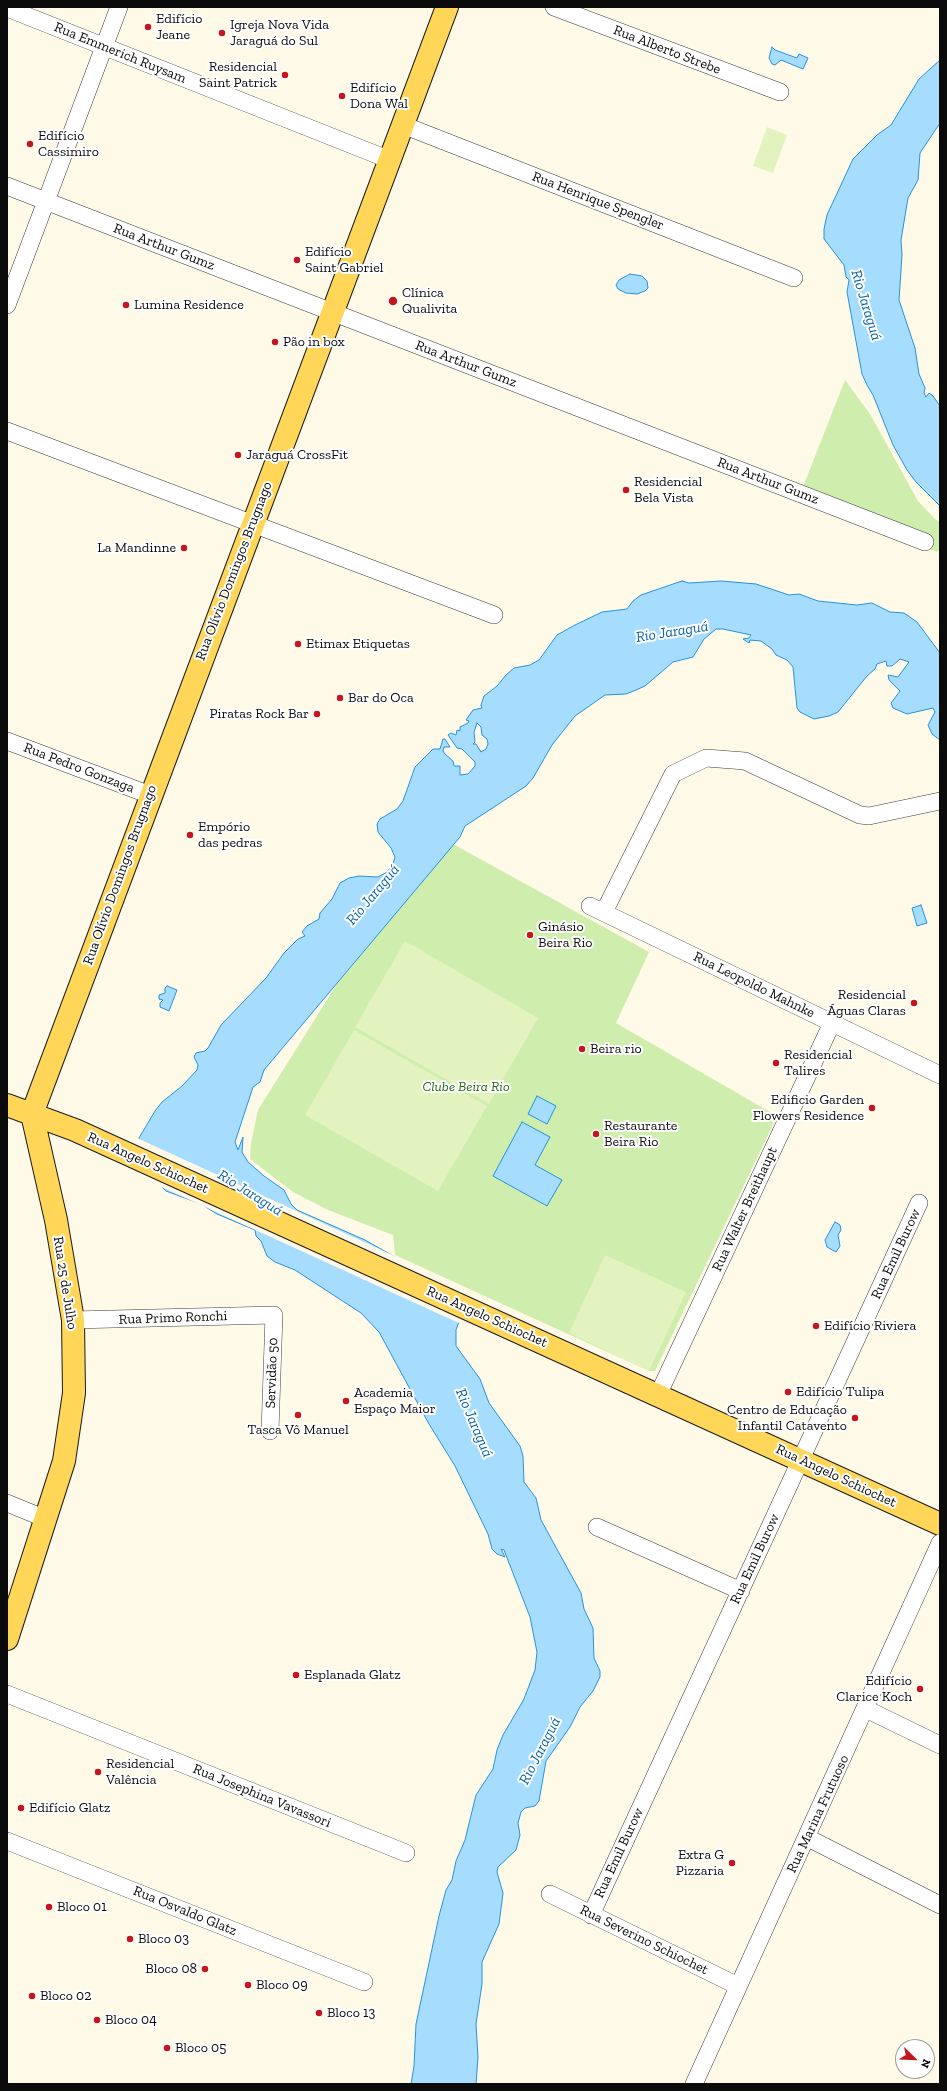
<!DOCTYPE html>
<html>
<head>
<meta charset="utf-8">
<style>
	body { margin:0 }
	#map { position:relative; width:947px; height:2091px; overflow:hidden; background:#fffae8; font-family:"Zilla Slab",serif }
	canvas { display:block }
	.frame { position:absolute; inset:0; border:8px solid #0a0a0a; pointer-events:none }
	.north { position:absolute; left:895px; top:2039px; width:40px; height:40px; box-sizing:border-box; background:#fff; border:1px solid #9d9d9d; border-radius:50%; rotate:113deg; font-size:11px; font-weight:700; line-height:16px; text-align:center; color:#0a0a0a }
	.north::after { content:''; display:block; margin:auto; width:14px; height:18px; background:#c7151e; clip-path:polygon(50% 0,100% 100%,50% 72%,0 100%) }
</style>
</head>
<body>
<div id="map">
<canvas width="947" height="2091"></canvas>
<div class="frame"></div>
<div class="north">N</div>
</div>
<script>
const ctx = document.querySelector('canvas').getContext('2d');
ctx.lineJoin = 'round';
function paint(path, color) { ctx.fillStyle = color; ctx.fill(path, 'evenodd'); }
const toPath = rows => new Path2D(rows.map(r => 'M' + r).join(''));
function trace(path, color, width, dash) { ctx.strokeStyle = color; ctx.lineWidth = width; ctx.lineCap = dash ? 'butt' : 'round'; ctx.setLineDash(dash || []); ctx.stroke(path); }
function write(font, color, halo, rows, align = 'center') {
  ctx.font = font + ' "Zilla Slab",serif'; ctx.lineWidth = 4; ctx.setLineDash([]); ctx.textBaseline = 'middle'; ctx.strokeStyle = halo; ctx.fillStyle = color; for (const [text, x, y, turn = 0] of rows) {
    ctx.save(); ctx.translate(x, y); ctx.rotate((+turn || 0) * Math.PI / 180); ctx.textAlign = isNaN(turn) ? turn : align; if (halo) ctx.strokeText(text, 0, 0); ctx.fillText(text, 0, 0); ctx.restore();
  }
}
paint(toPath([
	[845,380,870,414,918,501,935,519,940,522,940,549,937,552,801,492],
	[453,844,649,952,616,1023,777,1116,655,1371,649,1371,395,1255,393,1235,328,1210,293,1192,250,1159,251,1143,258,1110,337,984]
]), '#cfedad');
paint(toPath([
	[767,127,787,135,773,173,753,166],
	[405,941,538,1018,489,1104,355,1027],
	[354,1030,487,1106,438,1191,305,1115],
	[605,1255,686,1292,649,1371,569,1333]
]), '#e2f3c0');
const water = toPath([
	[772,47,775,50,797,58,799,54,808,58,803,69,781,60,775,65,772,64,769,58,772,47],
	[940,60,940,123,920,153,918,180,908,198,901,240,902,255,899,300,915,348,919,374,925,388,924,393,926,397,929,393,933,396,940,406,940,506,916,482,907,470,893,445,873,395,867,385,862,374,847,292,849,280,846,277,844,265,824,239,824,229,827,215,853,159,877,135,891,125,919,79,940,60],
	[630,274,642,276,647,281,648,288,645,291,637,294,626,293,618,289,616,285,619,280,630,274],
	[682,581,689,583,721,581,756,584,789,595,799,594,818,601,857,605,872,603,890,612,904,613,917,622,940,653,940,740,932,734,928,725,935,712,933,708,907,714,893,708,891,703,900,691,889,680,888,675,898,677,909,662,900,659,892,666,887,666,886,661,877,664,875,669,867,676,838,712,829,716,814,719,800,712,797,708,793,667,787,660,776,655,772,649,761,641,750,640,749,643,743,639,749,638,751,635,723,629,716,629,704,639,693,657,673,662,645,686,636,690,626,694,605,695,575,716,552,745,533,778,526,786,465,826,460,837,264,1070,260,1082,253,1087,235,1142,238,1150,243,1137,242,1152,248,1162,264,1176,284,1190,291,1204,297,1210,365,1240,411,1266,460,1319,456,1330,456,1346,480,1379,489,1403,520,1446,523,1456,524,1482,536,1498,541,1520,581,1593,584,1609,593,1628,594,1658,600,1671,600,1677,593,1691,580,1707,570,1727,546,1761,539,1801,535,1806,525,1808,521,1812,518,1823,520,1835,516,1850,498,1867,497,1872,503,1893,499,1924,482,1962,482,1984,476,2024,478,2057,476,2084,411,2084,414,2066,416,2024,439,1916,446,1890,452,1880,456,1861,465,1840,476,1795,493,1769,497,1750,503,1735,524,1699,535,1670,537,1652,530,1617,504,1550,501,1549,505,1557,497,1554,492,1549,488,1534,455,1466,429,1424,379,1332,361,1313,295,1270,275,1262,267,1256,261,1241,256,1236,255,1230,217,1214,201,1204,166,1191,143,1168,137,1146,139,1138,155,1111,162,1102,182,1086,197,1070,198,1065,194,1057,196,1053,205,1051,208,1048,221,1025,266,978,284,953,298,939,305,936,302,932,307,926,319,919,320,913,332,899,340,883,349,878,359,876,378,877,387,872,393,864,395,857,391,848,378,832,377,824,380,819,397,809,403,801,415,767,433,749,440,749,443,739,445,739,450,747,444,747,443,751,445,754,453,761,454,766,460,766,460,775,468,774,475,766,475,762,462,749,457,748,448,735,451,733,456,735,457,730,460,731,460,727,468,723,469,721,466,720,473,710,482,708,481,705,484,696,497,686,506,675,514,668,530,665,539,660,557,635,575,625,602,612,627,609,633,601,641,595,682,581],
	[477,723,481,727,482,735,487,739,488,744,486,749,481,752,476,744,473,744,475,742,474,732,477,723],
	[921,905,927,923,917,926,912,908,921,905],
	[167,986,177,990,169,1011,160,1007,160,1003,163,1000,159,999,159,995,165,993,165,988,167,986],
	[537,1096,556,1106,547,1124,528,1114,537,1096],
	[522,1122,550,1137,535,1165,562,1180,547,1206,493,1176,522,1122],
	[835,1222,840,1225,841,1230,838,1235,840,1246,836,1252,827,1247,825,1240,835,1222]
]);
paint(water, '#a6dcfd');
trace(water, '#2593db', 1);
paint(toPath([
	[137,1138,412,1264,429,1276,458,1303,462,1319,461,1324,157,1185,141,1170,135,1146]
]), '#fffae8');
const minor = toPath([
	[554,7,780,92],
	[7,8,390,160],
	[403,125,794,278],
	[7,186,925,542],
	[7,305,119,7],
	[7,431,494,615],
	[7,741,150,795],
	[590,906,940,1075],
	[604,912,673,774,706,758,745,761,860,815,869,816,940,801],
	[73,1320,274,1315,270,1431],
	[658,1395,832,1023],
	[7,1503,46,1519],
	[597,1527,741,1591],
	[7,1694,406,1853],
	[866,1709,940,1745],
	[808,1838,940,1905],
	[7,1841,364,1982],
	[550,1894,738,1986],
	[591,1915,919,1203],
	[694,2084,940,1543]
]);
const major = toPath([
	[7,1105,75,1130,940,1524],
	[32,1114,447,7],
	[7,1639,64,1461,74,1393,73,1320,56,1220,32,1114]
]);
trace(minor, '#3d3d3d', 18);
trace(major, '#1b1b1b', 24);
trace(minor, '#fff', 17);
trace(major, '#ffd658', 22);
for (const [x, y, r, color] of [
	[148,27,4,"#c7151e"],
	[222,33,4,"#c7151e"],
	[285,75,4,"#c7151e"],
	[342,96,4,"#c7151e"],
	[30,144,4,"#c7151e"],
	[297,260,4,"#c7151e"],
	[393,301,5,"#c7151e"],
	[126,305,4,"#c7151e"],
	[275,342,4,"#c7151e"],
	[238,455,4,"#c7151e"],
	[626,490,4,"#c7151e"],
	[184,548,4,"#c7151e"],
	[298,644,4,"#c7151e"],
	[340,698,4,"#c7151e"],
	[317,714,4,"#c7151e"],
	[190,835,4,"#c7151e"],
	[530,935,4,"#c7151e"],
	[914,1003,4,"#c7151e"],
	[582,1049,4,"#c7151e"],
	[776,1063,4,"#c7151e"],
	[872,1108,4,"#c7151e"],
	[596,1134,4,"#c7151e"],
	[816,1326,4,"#c7151e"],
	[788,1392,4,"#c7151e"],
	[346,1401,4,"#c7151e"],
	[298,1415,4,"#c7151e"],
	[855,1418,4,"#c7151e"],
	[296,1675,4,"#c7151e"],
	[920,1689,4,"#c7151e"],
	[98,1772,4,"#c7151e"],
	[21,1808,4,"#c7151e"],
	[732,1863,4,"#c7151e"],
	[49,1907,4,"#c7151e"],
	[130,1939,4,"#c7151e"],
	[205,1969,4,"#c7151e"],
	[248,1985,4,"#c7151e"],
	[32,1996,4,"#c7151e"],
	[319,2013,4,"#c7151e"],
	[97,2020,4,"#c7151e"],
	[167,2048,4,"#c7151e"]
]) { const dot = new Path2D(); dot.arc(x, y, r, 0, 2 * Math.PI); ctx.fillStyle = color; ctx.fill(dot); trace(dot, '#fff', 1.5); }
write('14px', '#0a0a0a', '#fff', [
	["Edifício",156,19],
	["Jeane",156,35],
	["Igreja Nova Vida",230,25],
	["Jaraguá do Sul",230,41],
	["Residencial",277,67,"right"],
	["Saint Patrick",277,83,"right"],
	["Edifício",350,88],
	["Dona Wal",350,104],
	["Edifício",38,136],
	["Cassimiro",38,152],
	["Edifício",305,252],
	["Saint Gabriel",305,268],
	["Clínica",402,293],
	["Qualivita",402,309],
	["Lumina Residence",134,305],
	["Pão in box",283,342],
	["Jaraguá CrossFit",246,455],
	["Residencial",634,482],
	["Bela Vista",634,498],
	["La Mandinne",176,548,"right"],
	["Etimax Etiquetas",306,644],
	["Bar do Oca",348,698],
	["Piratas Rock Bar",309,714,"right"],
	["Empório",198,827],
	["das pedras",198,843],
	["Ginásio",538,927],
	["Beira Rio",538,943],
	["Residencial",906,995,"right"],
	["Águas Claras",906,1011,"right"],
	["Beira rio",590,1049],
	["Residencial",784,1055],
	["Talires",784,1071],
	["Edificio Garden",864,1100,"right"],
	["Flowers Residence",864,1116,"right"],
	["Restaurante",604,1126],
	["Beira Rio",604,1142],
	["Edifício Riviera",824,1326],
	["Edifício Tulipa",796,1392],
	["Academia",354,1393],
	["Espaço Maior",354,1409],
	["Centro de Educação",847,1410,"right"],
	["Infantil Catavento",847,1426,"right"],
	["Tasca Vô Manuel",298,1430,"center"],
	["Esplanada Glatz",304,1675],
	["Edifício",912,1681,"right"],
	["Clarice Koch",912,1697,"right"],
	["Residencial",106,1764],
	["Valência",106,1780],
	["Edifício Glatz",29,1808],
	["Extra G",724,1855,"right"],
	["Pizzaria",724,1871,"right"],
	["Bloco 01",57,1907],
	["Bloco 03",138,1939],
	["Bloco 08",197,1969,"right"],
	["Bloco 09",256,1985],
	["Bloco 02",40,1996],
	["Bloco 13",327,2013],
	["Bloco 04",105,2020],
	["Bloco 05",175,2048]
], 'left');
write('14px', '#0a0a0a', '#fff', [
	["Rua Alberto Strebe",667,50,21],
	["Rua Emmerich Ruysam",120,53,22],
	["Rua Henrique Spengler",598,201,21],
	["Rua Arthur Gumz",164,247,21],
	["Rua Arthur Gumz",466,364,21],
	["Rua Arthur Gumz",768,481,21],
	["Rua Olívio Domingos Brugnago",234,571,-69],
	["Rua Pedro Gonzaga",79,768,21],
	["Rua Olívio Domingos Brugnago",120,875,-70],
	["Rua Leopoldo Mahnke",754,985,26],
	["Rua Angelo Schiochet",148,1163,24],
	["Rua Walter Breithaupt",745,1209,-65],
	["Rua Emil Burow",896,1254,-65],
	["Rua 25 de Julho",65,1283,81],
	["Rua Angelo Schiochet",487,1317,24],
	["Rua Primo Ronchi",173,1318,-2],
	["Servidão 50",272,1373,-88],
	["Rua Angelo Schiochet",836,1476,25],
	["Rua Emil Burow",755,1559,-65],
	["Rua Josephina Vavassori",262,1796,22],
	["Rua Marina Frutuoso",818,1814,-65],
	["Rua Emil Burow",619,1853,-65],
	["Rua Osvaldo Glatz",185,1911,22],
	["Rua Severino Schiochet",644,1940,26]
]);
write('italic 14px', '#266715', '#fff', [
	["Clube Beira Rio",466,1087]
]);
write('italic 15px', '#0862a7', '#fff', [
	["Rio Jaraguá",866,305,73],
	["Rio Jaraguá",672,632,-9],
	["Rio Jaraguá",373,895,-50],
	["Rio Jaraguá",250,1193,32],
	["Rio Jaraguá",474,1423,67],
	["Rio Jaraguá",540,1751,-63]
]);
</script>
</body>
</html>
